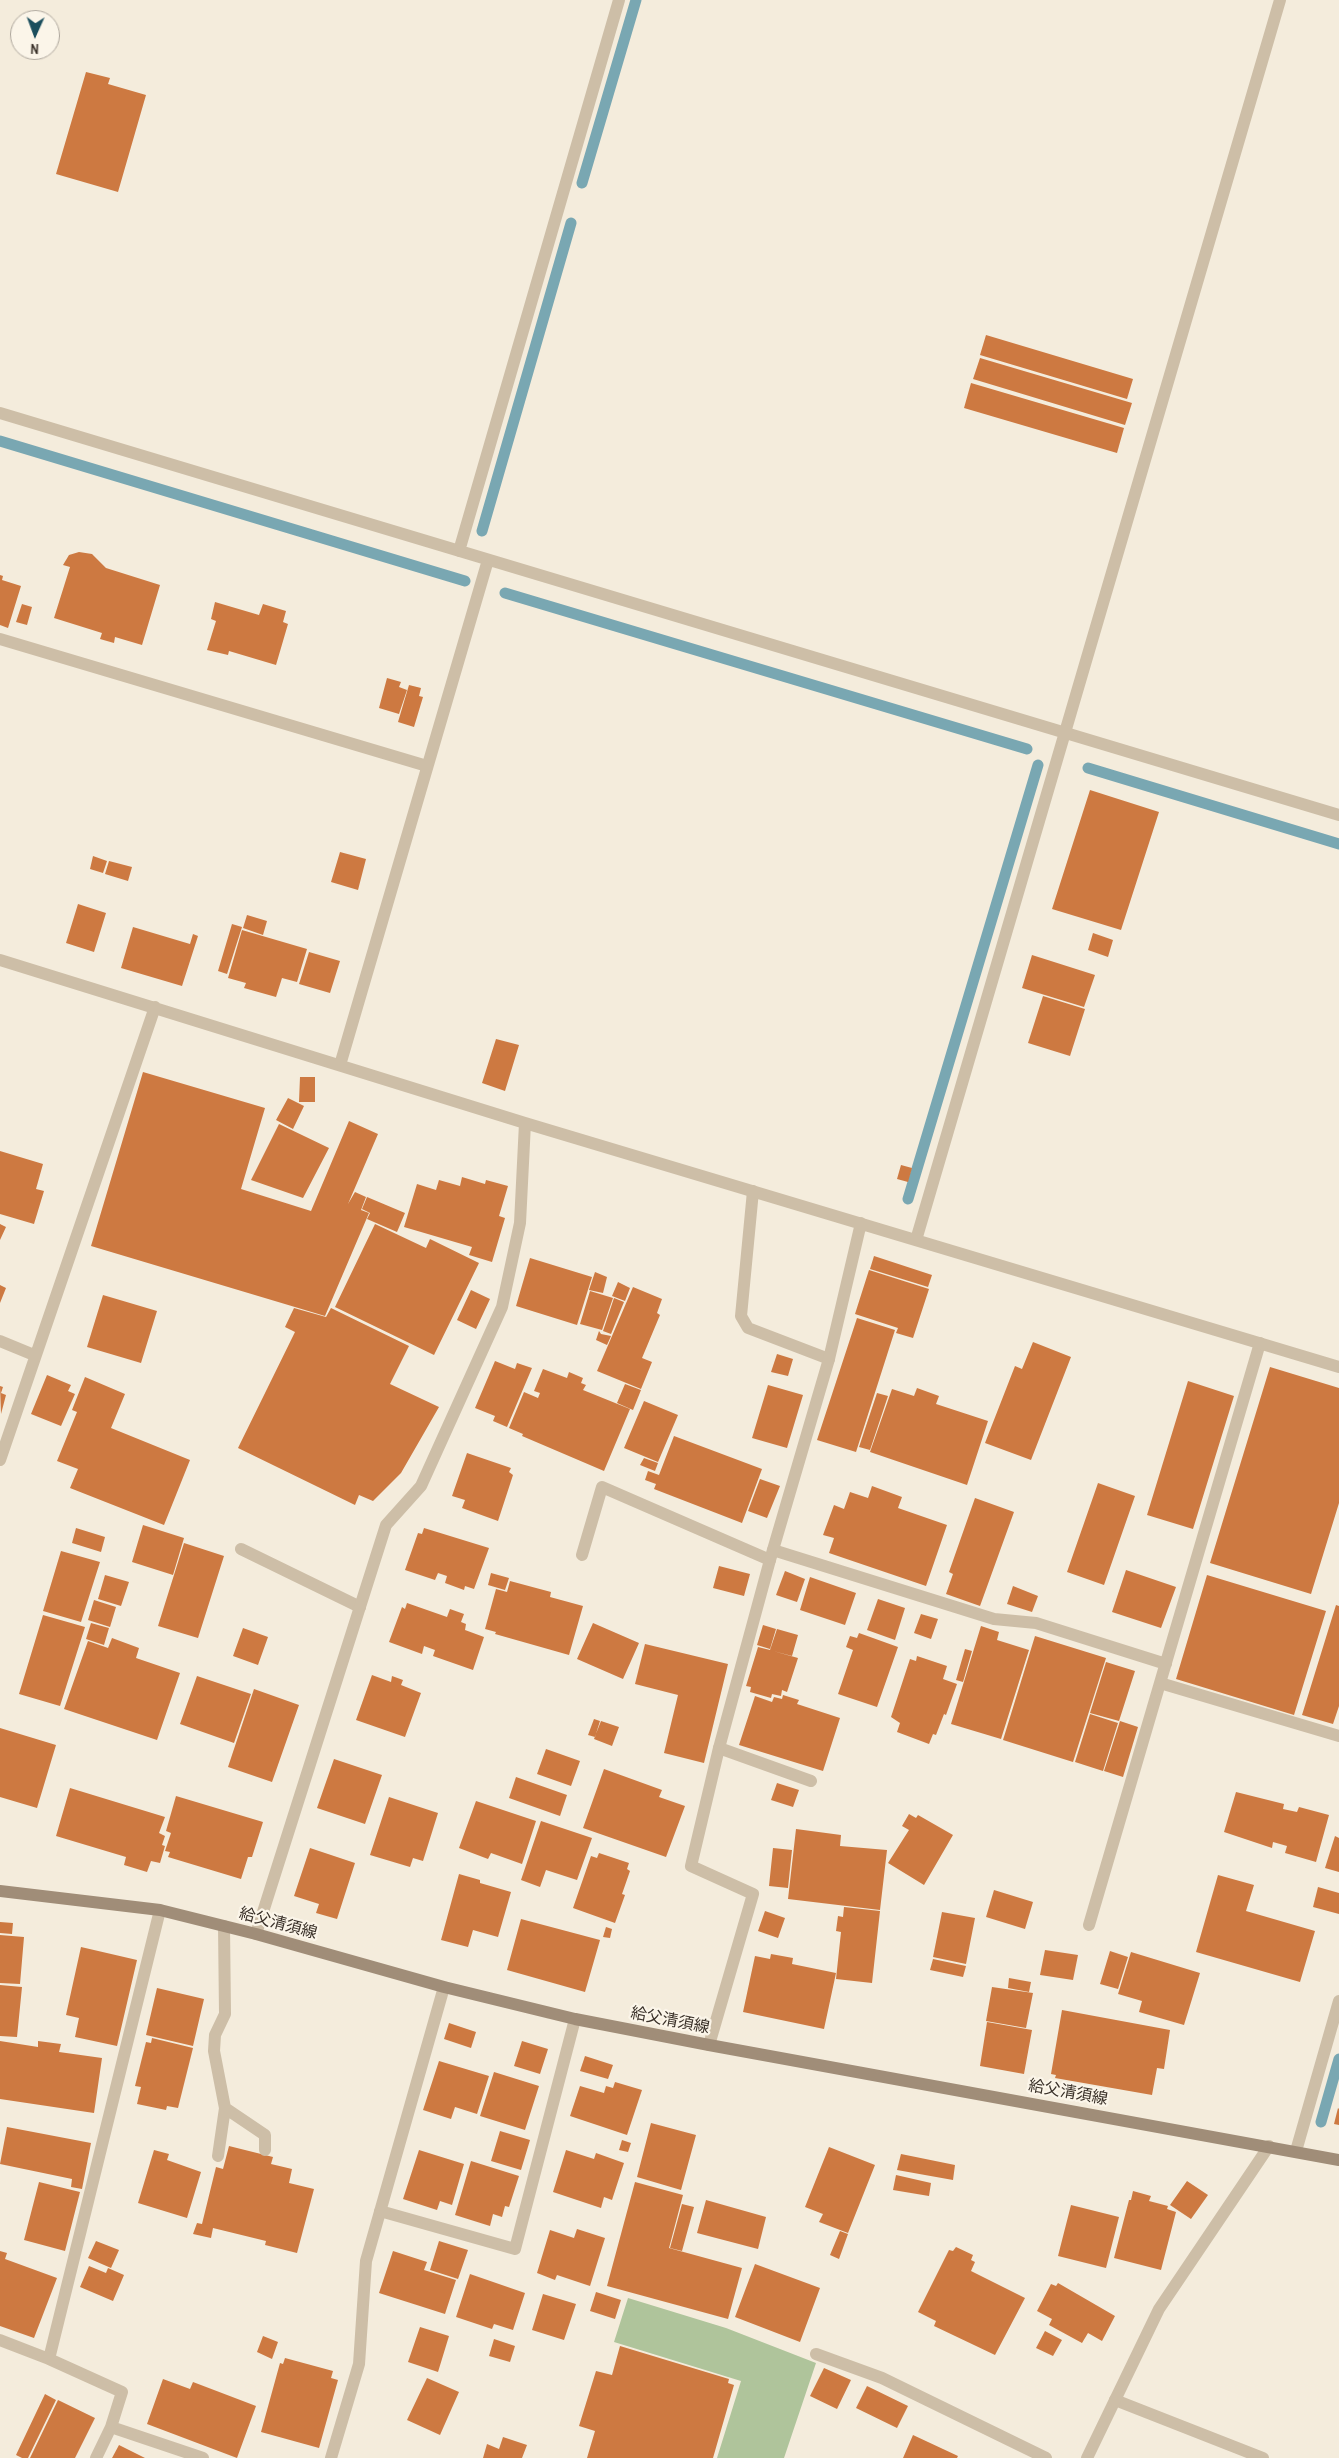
<!DOCTYPE html>
<html>
<head>
<meta charset="utf-8">
<style>
	body { margin:0 }
	#map { position:relative; width:1339px; height:2458px; overflow:hidden; background:#f4ecdc; font-family:"Archivo Narrow",sans-serif }
	canvas { display:block }
	.north { position:absolute; left:10px; top:10px; width:50px; height:50px; box-sizing:border-box; background:#fbf5e9; border:1px solid #ada69c; border-radius:50%; rotate:182deg; font-size:14px; font-weight:700; line-height:20px; text-align:center; color:#393028 }
	.north::after { content:''; display:block; margin:auto; width:18px; height:22px; background:#1b4e5d; clip-path:polygon(50% 0,100% 100%,50% 72%,0 100%) }
</style>
</head>
<body>
<div id="map">
<canvas width="1339" height="2458"></canvas>
<div class="north">N</div>
</div>
<script>
const ctx = document.querySelector('canvas').getContext('2d');
ctx.lineJoin = 'round';
function paint(path, color) { ctx.fillStyle = color; ctx.fill(path, 'evenodd'); }
const toPath = rows => new Path2D(rows.map(r => 'M' + r).join(''));
function trace(path, color, width, dash) { ctx.strokeStyle = color; ctx.lineWidth = width; ctx.lineCap = dash ? 'butt' : 'round'; ctx.setLineDash(dash || []); ctx.stroke(path); }
function write(font, color, halo, rows, align = 'center') {
  ctx.font = font + ' "Archivo Narrow","Noto Sans JP",sans-serif'; ctx.lineWidth = 4.5; ctx.setLineDash([]); ctx.textBaseline = 'middle'; ctx.strokeStyle = halo; ctx.fillStyle = color; for (const [text, x, y, turn = 0] of rows) {
    ctx.save(); ctx.translate(x, y); ctx.rotate((+turn || 0) * Math.PI / 180); ctx.textAlign = isNaN(turn) ? turn : align; if (halo) ctx.strokeText(text, 0, 0); ctx.fillText(text, 0, 0); ctx.restore();
  }
}
paint(toPath([
	[628,2298,726,2328,816,2363,784,2458,717,2458,741,2381,614,2342]
]), '#afc49b');
trace(toPath([
	[582,183,636,0],
	[0,441,465,581],
	[482,531,571,223],
	[505,593,1027,749],
	[1088,768,1339,844],
	[908,1199,1038,765],
	[1321,2122,1339,2059]
]), '#79a7b2', 11);
paint(toPath([
	[86,72,110,78,108,84,146,95,118,192,56,174],
	[986,335,1133,379,1127,399,980,355],
	[980,358,1132,403,1125,425,973,379],
	[971,383,1124,428,1117,453,964,408],
	[79,552,92,554,106,568,160,585,142,645,115,637,114,643,100,639,102,633,54,618,70,567,63,565,69,555],
	[0,575,3,576,2,580,21,586,8,628,0,625],
	[215,602,259,615,263,604,286,611,283,622,288,624,276,665,229,651,228,655,207,650,216,621,211,619],
	[22,604,32,607,27,625,16,622],
	[387,678,401,682,399,687,407,690,399,714,379,708],
	[409,685,421,688,419,696,423,697,414,727,398,722],
	[1090,790,1159,812,1121,930,1052,909],
	[340,852,366,859,358,890,331,882],
	[93,856,107,861,103,873,90,869],
	[109,861,132,867,128,881,105,874],
	[78,904,106,913,94,952,66,943],
	[247,915,267,921,263,935,243,928],
	[232,924,242,927,227,974,218,971],
	[133,927,190,944,193,934,198,936,182,986,121,968],
	[242,930,307,949,297,982,282,978,276,997,244,988,246,983,228,978],
	[1093,933,1113,940,1108,957,1088,950],
	[309,952,340,961,330,993,299,984],
	[1032,955,1095,975,1084,1007,1022,988],
	[1043,996,1085,1009,1070,1056,1028,1043],
	[496,1039,519,1045,505,1091,482,1083],
	[143,1072,265,1108,241,1189,311,1211,349,1121,378,1134,348,1204,355,1192,366,1197,361,1210,369,1213,325,1316,91,1246],
	[300,1077,315,1077,315,1102,299,1102],
	[288,1098,304,1106,293,1129,276,1120],
	[279,1124,329,1148,303,1198,251,1180],
	[0,1151,43,1164,36,1189,44,1191,34,1224,0,1214],
	[901,1165,912,1168,908,1182,897,1179],
	[462,1177,485,1184,486,1180,508,1186,499,1216,505,1218,492,1262,469,1255,472,1247,404,1227,417,1184,436,1190,439,1180,460,1186],
	[367,1197,405,1213,397,1232,367,1219,370,1213,362,1209],
	[0,1224,6,1227,0,1240],
	[375,1224,426,1248,430,1239,479,1263,434,1355,335,1307],
	[874,1256,932,1275,928,1287,870,1269],
	[530,1258,592,1277,577,1325,516,1306],
	[869,1270,929,1289,913,1338,896,1333,898,1328,855,1314],
	[595,1272,607,1277,603,1293,589,1290],
	[618,1282,630,1288,625,1301,612,1296],
	[0,1285,6,1288,0,1303],
	[633,1287,662,1299,657,1313,660,1315,642,1358,652,1362,641,1389,597,1371],
	[471,1290,490,1299,476,1329,457,1320],
	[590,1291,613,1298,602,1330,580,1324],
	[103,1295,157,1311,141,1363,87,1347],
	[614,1298,624,1302,611,1334,603,1331],
	[294,1308,326,1317,331,1308,409,1346,390,1384,439,1407,401,1473,373,1501,359,1495,355,1505,238,1448,295,1332,285,1327],
	[857,1318,895,1330,856,1452,817,1440],
	[599,1331,601,1334,611,1336,607,1345,596,1340],
	[1033,1342,1071,1357,1031,1460,985,1443,1015,1366,1022,1369],
	[777,1354,793,1359,788,1376,771,1372],
	[495,1361,515,1369,517,1363,532,1368,507,1427,493,1421,495,1416,475,1408],
	[1270,1367,1339,1388,1339,1503,1311,1594,1210,1563],
	[543,1369,567,1378,569,1372,583,1378,581,1383,586,1385,583,1390,630,1409,604,1471,522,1436,523,1434,509,1428,524,1392,538,1398,540,1393,534,1391],
	[47,1375,71,1385,68,1391,75,1394,61,1426,31,1414],
	[85,1377,125,1394,111,1428,190,1460,164,1525,70,1488,78,1469,57,1461,77,1412,72,1410],
	[1188,1381,1234,1396,1193,1529,1147,1515],
	[625,1384,641,1390,633,1410,617,1403],
	[768,1385,803,1395,787,1448,752,1438],
	[0,1386,3,1387,1,1393,6,1395,1,1414],
	[917,1388,939,1396,936,1404,988,1421,967,1485,870,1452,892,1389,914,1396],
	[877,1393,888,1396,870,1450,859,1447],
	[644,1401,678,1415,658,1462,624,1448],
	[674,1436,762,1469,742,1523,654,1489,656,1484,645,1480,648,1471,659,1475],
	[467,1453,511,1468,509,1472,513,1475,498,1521,462,1508,465,1500,452,1496],
	[644,1458,658,1463,655,1471,640,1465],
	[760,1479,780,1486,767,1518,748,1511],
	[1098,1483,1135,1496,1104,1585,1067,1572],
	[872,1486,902,1497,898,1508,947,1525,926,1586,829,1553,834,1538,823,1535,834,1505,844,1509,850,1492,868,1498],
	[975,1498,1014,1512,980,1606,946,1594,953,1574,949,1572],
	[143,1525,184,1538,173,1575,132,1562],
	[76,1528,105,1537,101,1552,72,1543],
	[424,1528,489,1548,474,1589,465,1586,464,1590,445,1583,447,1576,438,1573,435,1580,405,1570,418,1533,422,1534],
	[184,1543,224,1556,198,1638,158,1626],
	[61,1551,100,1562,81,1622,43,1611],
	[719,1566,750,1574,744,1596,713,1588],
	[1126,1570,1176,1587,1161,1628,1112,1612],
	[785,1571,805,1579,797,1602,776,1595],
	[491,1573,509,1578,505,1590,488,1585],
	[105,1575,129,1582,121,1606,98,1599],
	[1207,1575,1326,1611,1294,1715,1176,1679],
	[810,1577,856,1593,845,1625,800,1610],
	[510,1581,551,1592,550,1597,583,1606,569,1655,495,1634,496,1632,485,1629,496,1589,507,1592],
	[1013,1586,1038,1596,1032,1612,1007,1604],
	[878,1599,905,1608,895,1640,867,1630],
	[94,1600,116,1607,110,1627,88,1620],
	[407,1603,447,1617,450,1609,464,1614,461,1622,466,1624,465,1630,484,1637,473,1670,433,1656,435,1650,424,1646,422,1654,389,1642,402,1607,405,1609],
	[1336,1605,1339,1606,1339,1706,1333,1724,1302,1715],
	[921,1614,938,1619,931,1639,914,1633],
	[43,1615,85,1627,60,1706,19,1694],
	[91,1623,109,1628,104,1645,86,1639],
	[593,1623,639,1643,623,1679,577,1659],
	[763,1625,776,1629,770,1649,757,1645],
	[981,1626,999,1632,997,1640,1029,1650,1001,1739,951,1724],
	[243,1628,268,1637,258,1665,233,1656],
	[777,1629,798,1635,792,1656,773,1651,798,1658,787,1692,782,1690,781,1696,772,1694,771,1698,750,1692,751,1687,746,1686,758,1647,770,1650],
	[859,1633,898,1647,877,1707,838,1694,853,1650,846,1647,850,1636,857,1638],
	[1035,1636,1106,1658,1073,1762,1003,1740],
	[112,1638,139,1648,136,1658,180,1673,157,1740,64,1709,88,1641,108,1648],
	[645,1644,728,1664,704,1763,664,1753,678,1695,635,1684],
	[965,1649,972,1651,963,1682,956,1680],
	[917,1656,947,1666,943,1679,957,1684,946,1715,944,1714,936,1735,933,1734,929,1744,897,1732,900,1723,891,1717,910,1659,916,1661],
	[1106,1662,1135,1671,1119,1721,1090,1713],
	[372,1675,391,1682,392,1676,403,1680,401,1685,421,1693,405,1737,356,1720],
	[197,1676,251,1694,234,1743,180,1724],
	[254,1689,299,1705,272,1782,228,1767],
	[783,1695,799,1700,797,1704,840,1718,823,1771,739,1745,755,1696,772,1702,774,1697,782,1699],
	[1090,1714,1118,1723,1103,1771,1075,1762],
	[594,1719,600,1721,595,1737,588,1735],
	[601,1721,619,1727,612,1746,594,1739],
	[1120,1721,1138,1727,1123,1777,1104,1771],
	[0,1728,56,1745,37,1808,0,1797],
	[546,1749,580,1761,571,1786,537,1774],
	[334,1759,382,1775,365,1824,317,1808],
	[604,1769,662,1790,659,1797,685,1806,666,1857,583,1828],
	[516,1777,567,1795,560,1816,509,1798],
	[777,1783,799,1790,793,1807,771,1800],
	[70,1788,165,1817,159,1833,165,1836,162,1845,165,1846,160,1863,151,1861,147,1872,124,1865,126,1857,56,1836],
	[1236,1792,1284,1804,1283,1809,1297,1812,1299,1807,1329,1815,1316,1862,1285,1853,1287,1846,1273,1842,1272,1848,1224,1832],
	[176,1796,263,1822,252,1857,248,1857,241,1879,168,1857,170,1852,165,1851,171,1833,166,1831],
	[389,1797,438,1813,423,1861,413,1858,410,1867,370,1855],
	[476,1801,536,1821,522,1864,491,1853,488,1859,459,1848],
	[909,1814,916,1818,918,1815,953,1835,924,1885,888,1863,909,1830,902,1826],
	[541,1821,592,1838,577,1880,546,1870,540,1887,521,1880],
	[796,1829,841,1835,840,1846,887,1850,880,1910,788,1899],
	[1335,1836,1339,1838,1339,1872,1325,1868],
	[310,1848,355,1863,337,1919,316,1913,319,1904,294,1896],
	[773,1848,792,1850,788,1888,769,1886],
	[599,1853,629,1863,627,1869,630,1871,622,1894,625,1895,615,1923,573,1908,591,1856,597,1858],
	[459,1874,480,1880,480,1883,511,1892,498,1937,473,1930,468,1947,441,1940],
	[1218,1875,1254,1885,1246,1911,1315,1931,1300,1982,1196,1952],
	[1318,1887,1339,1893,1339,1914,1313,1907],
	[994,1890,1033,1902,1025,1929,986,1917],
	[844,1907,880,1911,872,1983,836,1979,841,1932,836,1931,838,1916,843,1917],
	[765,1911,785,1918,778,1938,758,1931],
	[942,1912,975,1918,966,1964,933,1957],
	[521,1919,600,1940,585,1992,507,1970],
	[0,1922,13,1923,12,1934,0,1933],
	[606,1927,612,1929,610,1938,603,1937],
	[0,1935,24,1937,20,1984,0,1983],
	[81,1947,137,1960,117,2046,75,2037,79,2018,66,2015],
	[1045,1950,1078,1955,1073,1980,1040,1975],
	[1110,1951,1128,1957,1118,1989,1100,1984],
	[1131,1952,1200,1973,1184,2025,1139,2012,1142,2001,1118,1994],
	[771,1954,793,1958,792,1964,836,1973,824,2029,743,2012,755,1956,770,1959],
	[933,1959,966,1966,963,1977,930,1970],
	[1009,1978,1031,1982,1029,1992,1008,1988],
	[0,1985,22,1987,17,2037,0,2036],
	[992,1987,1033,1993,1026,2028,986,2021],
	[157,1988,204,1999,193,2046,146,2035],
	[1062,2010,1170,2030,1164,2069,1157,2068,1152,2095,1055,2078,1056,2075,1051,2074],
	[987,2022,1032,2030,1024,2074,980,2066],
	[449,2023,476,2032,471,2048,444,2039],
	[152,2038,193,2048,178,2108,167,2106,166,2110,137,2104,141,2087,135,2086,146,2042,151,2043],
	[0,2041,38,2047,38,2041,61,2044,59,2052,102,2058,94,2113,0,2099],
	[522,2041,548,2049,540,2074,514,2066],
	[585,2056,613,2065,608,2079,580,2071],
	[439,2061,489,2076,477,2114,455,2107,451,2119,423,2110],
	[494,2072,539,2086,525,2130,480,2116],
	[615,2082,642,2090,627,2135,570,2116,580,2086,604,2093,606,2086,613,2088],
	[1338,2108,1339,2109,1339,2125,1334,2124],
	[651,2123,696,2135,681,2190,637,2177],
	[7,2127,91,2143,82,2189,71,2187,72,2179,0,2164],
	[500,2131,530,2140,521,2170,491,2161],
	[622,2140,631,2143,628,2152,619,2150],
	[229,2146,273,2157,271,2164,292,2169,289,2183,314,2189,297,2253,265,2245,266,2241,213,2228,211,2238,193,2234,197,2223,202,2224,216,2167,223,2169],
	[829,2147,875,2165,848,2233,819,2222,823,2214,805,2207],
	[154,2150,169,2154,167,2160,201,2172,187,2218,138,2203],
	[419,2150,464,2164,452,2205,440,2201,437,2210,403,2199],
	[566,2150,594,2159,596,2153,624,2163,612,2200,604,2197,601,2208,553,2192],
	[901,2154,955,2165,953,2180,897,2170],
	[471,2161,519,2176,509,2207,505,2206,502,2217,493,2214,490,2226,455,2215],
	[896,2175,931,2183,929,2196,893,2190],
	[1187,2181,1208,2195,1191,2219,1170,2205],
	[39,2182,80,2192,65,2251,24,2240],
	[635,2182,683,2195,669,2248,742,2268,728,2319,607,2286],
	[1133,2191,1151,2196,1149,2201,1168,2206,1167,2209,1176,2212,1161,2270,1114,2258,1129,2200,1131,2200],
	[706,2200,766,2217,758,2249,697,2233],
	[682,2204,694,2207,682,2251,670,2248],
	[1071,2205,1119,2217,1106,2268,1058,2256],
	[577,2229,605,2238,590,2286,557,2275,555,2280,537,2273,550,2230,574,2238],
	[840,2231,848,2234,839,2259,830,2255],
	[96,2241,119,2250,111,2268,88,2258],
	[439,2241,468,2250,458,2279,430,2270],
	[956,2247,973,2255,971,2260,975,2262,971,2271,1025,2298,995,2355,934,2326,936,2321,918,2312,949,2250,953,2251],
	[0,2251,7,2253,5,2259,57,2278,34,2338,0,2326],
	[393,2251,427,2262,424,2270,456,2280,445,2314,379,2293],
	[755,2264,820,2288,800,2342,735,2317],
	[89,2266,106,2273,108,2268,124,2275,113,2301,80,2287],
	[470,2274,525,2293,513,2330,494,2324,492,2329,456,2317],
	[1058,2283,1115,2316,1102,2341,1088,2333,1082,2343,1049,2325,1052,2319,1037,2311,1051,2284,1056,2286],
	[596,2292,621,2300,615,2319,590,2311],
	[543,2294,576,2304,564,2340,532,2330],
	[420,2327,449,2336,438,2372,408,2362],
	[1045,2331,1062,2340,1053,2356,1036,2348],
	[263,2336,278,2342,272,2359,257,2352],
	[494,2339,515,2346,510,2362,489,2356],
	[620,2346,729,2379,728,2383,734,2385,713,2458,587,2458,595,2431,579,2426,596,2371,612,2375],
	[285,2358,333,2371,331,2378,338,2380,319,2448,261,2432,280,2363,283,2364],
	[824,2368,851,2380,837,2409,810,2396],
	[427,2378,459,2392,440,2435,407,2420],
	[163,2379,190,2389,193,2382,256,2406,237,2458,147,2424],
	[867,2386,908,2406,897,2428,856,2408],
	[45,2394,56,2400,28,2458,22,2458,16,2455],
	[58,2400,95,2418,75,2458,30,2458],
	[913,2435,958,2456,957,2458,903,2458],
	[503,2437,527,2445,522,2458,483,2458,487,2444,499,2449],
	[119,2445,145,2458,112,2458]
]), '#cd7941');
trace(toPath([
	[753,1191,741,1316,748,1328,829,1359],
	[1260,1343,1160,1683,1339,1736],
	[241,1549,360,1607],
	[773,1550,994,1619,1036,1623,1166,1664],
	[582,1555,602,1487,770,1560],
	[719,1748,811,1781],
	[1089,1925,1160,1683],
	[225,2108,265,2135,265,2150],
	[218,2156,225,2108,214,2051,215,2035,225,2014,224,1926],
	[816,2354,882,2378,1046,2458],
	[1115,2400,1263,2458]
]), '#cdbea7', 12);
trace(toPath([
	[0,413,1339,815],
	[459,551,619,0],
	[0,639,427,766],
	[0,960,525,1123,1339,1367],
	[340,1065,488,560],
	[916,1240,1280,0],
	[0,1341,34,1355],
	[0,1460,155,1007],
	[256,1934,386,1525,421,1486,502,1307,520,1223,525,1123],
	[709,2045,753,1894,691,1866,719,1748,770,1560,829,1359,861,1223],
	[1296,2151,1339,2001],
	[380,2211,515,2249,575,2019],
	[0,2340,49,2359],
	[111,2427,203,2458],
	[96,2458,111,2427,122,2392,49,2359,160,1910],
	[331,2458,359,2364,366,2261,444,1987],
	[1087,2458,1159,2309,1269,2146]
]), '#cdbea7', 12);
trace(toPath([
	[0,1891,160,1910,256,1934,444,1987,575,2019,709,2045,1339,2160]
]), '#a08d78', 12);
write('16px', '#393028', '#fbf5e9', [
	["給父清須線",278,1924,15],
	["給父清須線",670,2021,11],
	["給父清須線",1068,2093,10]
]);
</script>
</body>
</html>
